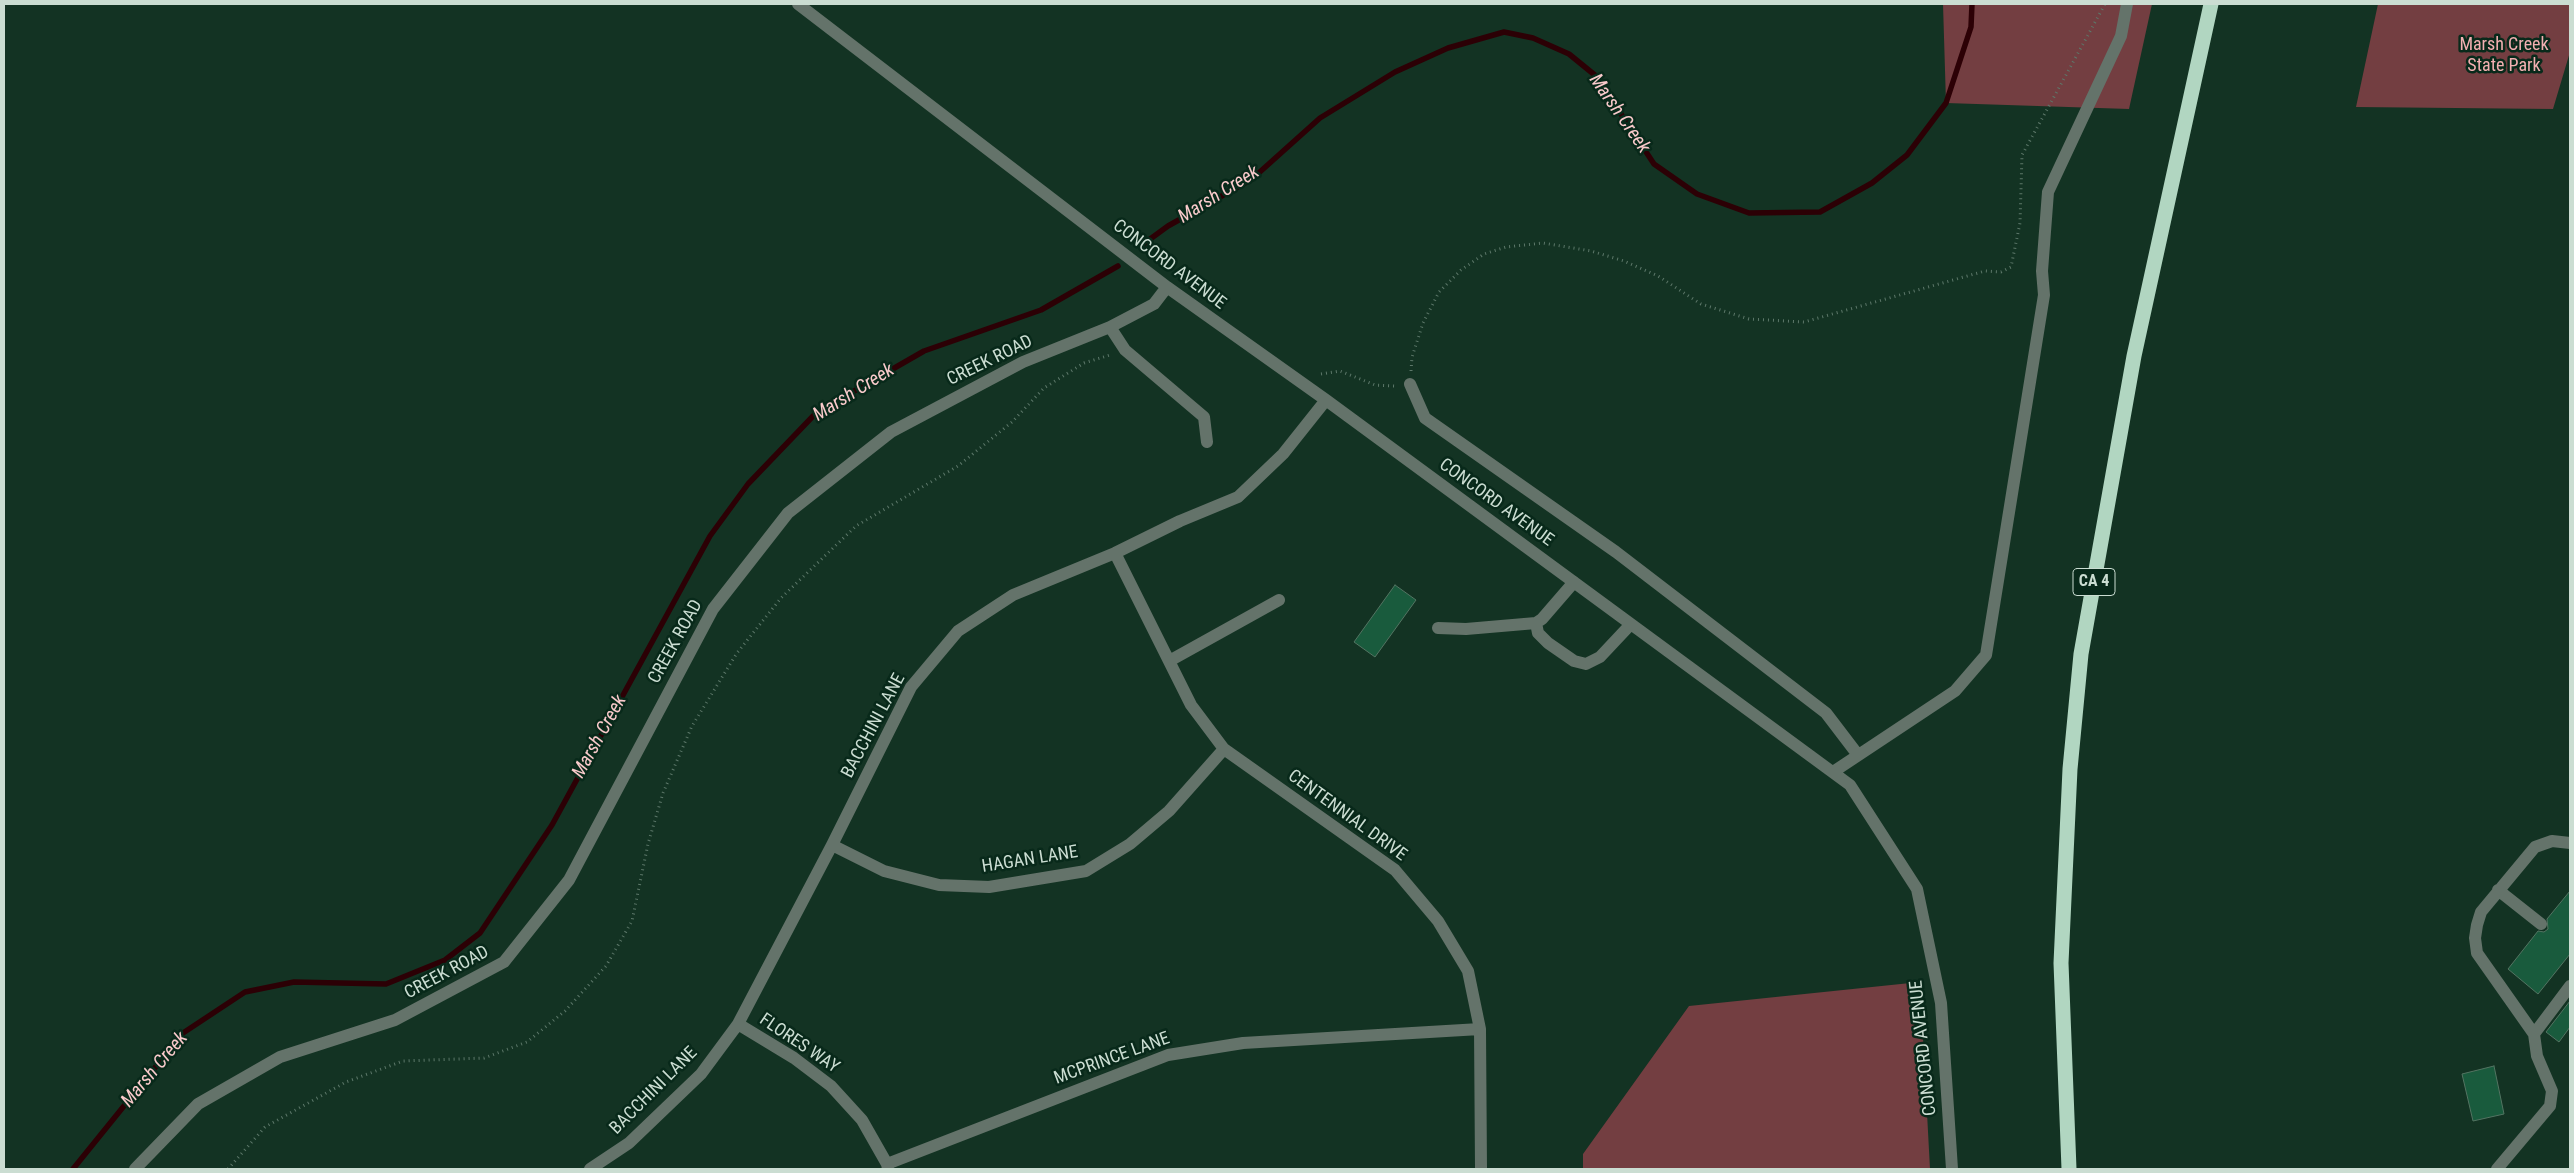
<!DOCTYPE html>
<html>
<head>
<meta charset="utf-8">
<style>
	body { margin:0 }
	#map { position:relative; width:2574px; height:1173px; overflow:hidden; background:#133323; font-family:"Roboto Condensed",sans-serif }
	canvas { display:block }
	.frame { position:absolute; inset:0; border:5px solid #cbddd2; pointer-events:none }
</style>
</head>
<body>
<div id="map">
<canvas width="2574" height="1173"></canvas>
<div class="frame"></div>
</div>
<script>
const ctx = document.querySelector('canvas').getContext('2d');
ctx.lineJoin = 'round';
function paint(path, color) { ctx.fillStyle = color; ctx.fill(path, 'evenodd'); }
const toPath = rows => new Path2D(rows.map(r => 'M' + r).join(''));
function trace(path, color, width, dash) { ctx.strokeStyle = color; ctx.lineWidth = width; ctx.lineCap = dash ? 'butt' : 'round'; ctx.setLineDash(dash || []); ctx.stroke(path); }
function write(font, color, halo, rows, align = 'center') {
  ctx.font = font + ' "Roboto Condensed",sans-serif'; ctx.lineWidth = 5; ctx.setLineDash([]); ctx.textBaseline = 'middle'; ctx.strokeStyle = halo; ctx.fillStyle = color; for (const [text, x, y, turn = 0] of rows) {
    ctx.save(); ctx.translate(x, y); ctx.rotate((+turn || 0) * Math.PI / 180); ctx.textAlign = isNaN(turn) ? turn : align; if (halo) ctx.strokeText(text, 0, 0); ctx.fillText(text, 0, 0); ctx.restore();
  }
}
paint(toPath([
	[1943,4,2152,4,2129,109,1946,103],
	[2378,4,2570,4,2570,52,2553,109,2356,107],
	[1920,982,1930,1169,1583,1169,1583,1154,1689,1006]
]), '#733e41');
trace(toPath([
	[1142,245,1168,226,1252,179,1320,118,1395,72,1448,48,1504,32,1533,38,1569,54,1596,76,1654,164,1697,194,1749,213,1820,212,1872,183,1907,155,1946,103,1971,27,1972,4],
	[73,1169,183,1033,245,992,294,982,386,984,445,960,480,933,552,825,710,536,748,484,816,413,924,351,1041,310,1118,266]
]), '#2c0005', 5.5);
const building = toPath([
	[1395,585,1416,600,1375,657,1354,642,1395,585],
	[2570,891,2570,954,2538,994,2508,969,2538,931,2544,932,2548,929,2547,919,2570,891],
	[2570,1001,2570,1027,2559,1042,2546,1032,2570,1001],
	[2494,1066,2504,1114,2473,1121,2462,1074,2494,1066]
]);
paint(building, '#195b3d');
trace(building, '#537462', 1);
trace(toPath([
	[1411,371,1412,357,1423,323,1439,292,1461,270,1484,254,1506,247,1543,243,1591,251,1624,261,1658,276,1701,304,1749,319,1804,322,1985,271,2001,272,2011,267,2020,223,2022,155,2105,4],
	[1321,374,1340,371,1375,385,1395,386],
	[228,1169,265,1127,346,1082,403,1061,484,1058,527,1042,565,1011,606,966,632,921,648,844,663,793,692,726,737,653,781,598,856,526,958,466,1012,422,1044,388,1084,363,1110,355]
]), '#5d786a', 3, [1, 4]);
trace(toPath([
	[798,4,1167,287,1326,400,1850,785,1917,889,1941,1003,1952,1169],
	[1110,327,1125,350,1204,417,1207,442],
	[1410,384,1425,418,1616,552,1826,713,1858,755],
	[1115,553,1191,705,1224,749,1395,870,1438,921,1468,971,1480,1029,1481,1169],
	[1536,623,1538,633,1548,643,1574,661,1586,664,1600,657,1631,624],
	[1438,628,1466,629,1536,623,1542,619,1574,582],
	[1171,660,1279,600],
	[1833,772,1955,691,1986,655,2044,295,2042,271,2048,192,2121,36,2127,4],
	[832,845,884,871,939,885,989,887,1086,871,1130,844,1169,811,1224,749],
	[2498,890,2541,924],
	[738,1024,794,1058,831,1086,862,1120,887,1164,888,1169],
	[2534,1034,2570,986],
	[887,1164,1168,1055,1243,1043,1480,1029],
	[135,1169,198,1104,280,1057,395,1020,504,962,569,880,713,609,788,513,891,432,1023,362,1110,327,1154,304,1167,287],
	[590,1169,629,1143,701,1074,738,1024,832,845,911,687,958,631,1013,595,1115,553,1180,521,1238,497,1283,454,1326,400],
	[2497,1169,2550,1106,2552,1091,2537,1056,2534,1034,2477,953,2475,938,2477,925,2481,912,2535,847,2552,841,2570,843]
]), '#64736a', 12);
trace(toPath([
	[2069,1169,2061,963,2070,769,2081,654,2134,356,2211,4]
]), '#b1d6c1', 15);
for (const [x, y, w] of [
	[2094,582,42]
]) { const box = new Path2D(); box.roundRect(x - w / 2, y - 13.5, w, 27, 4); ctx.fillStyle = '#08291a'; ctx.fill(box); trace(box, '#cbddd2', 1); }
write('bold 16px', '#cbddd2', null, [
	["CA 4",2094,582]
]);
write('18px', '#f3b0b2', '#08291a', [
	["Marsh Creek",2504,45],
	["State Park",2504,66]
]);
write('18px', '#cbddd2', '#08291a', [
	["CONCORD AVENUE",1169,265,37],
	["CREEK ROAD",990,361,-26],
	["CONCORD AVENUE",1496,503,36],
	["CREEK ROAD",676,642,-61],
	["BACCHINI LANE",874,726,-62],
	["CENTENNIAL DRIVE",1347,816,36],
	["HAGAN LANE",1030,860,-9],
	["CREEK ROAD",447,973,-28],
	["FLORES WAY",799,1044,34],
	["CONCORD AVENUE",1924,1048,-96],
	["MCPRINCE LANE",1112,1059,-20],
	["BACCHINI LANE",654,1091,-45]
]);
write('italic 19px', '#facbcc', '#08291a', [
	["Marsh Creek",1619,114,55],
	["Marsh Creek",1219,195,-32],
	["Marsh Creek",854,393,-32],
	["Marsh Creek",600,737,-61],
	["Marsh Creek",155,1070,-50]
]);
</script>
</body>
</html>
